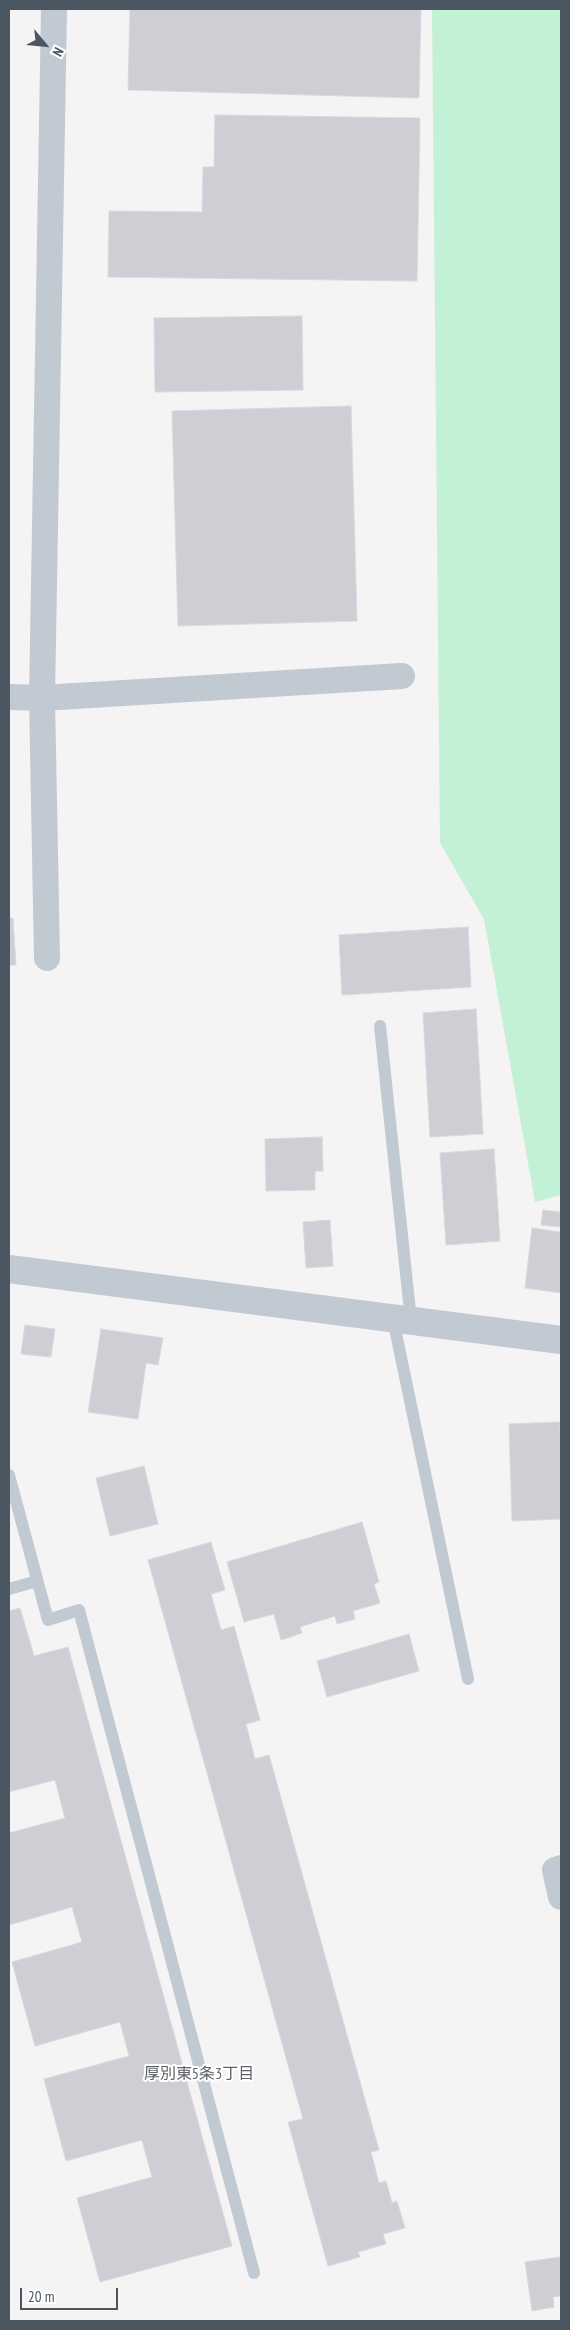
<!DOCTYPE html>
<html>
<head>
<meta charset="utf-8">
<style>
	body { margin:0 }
	#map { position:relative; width:570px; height:2330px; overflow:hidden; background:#f5f3f3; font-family:"PT Sans Narrow",sans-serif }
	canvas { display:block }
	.frame { position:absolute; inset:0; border:10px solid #4a5661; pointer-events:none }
	.north { position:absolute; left:20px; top:20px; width:50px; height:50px; -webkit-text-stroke:4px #fff; paint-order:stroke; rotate:118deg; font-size:14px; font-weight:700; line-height:20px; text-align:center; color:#4a5661 }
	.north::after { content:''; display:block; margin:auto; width:18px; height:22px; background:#4a5661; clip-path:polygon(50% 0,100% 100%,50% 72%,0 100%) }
	.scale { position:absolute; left:20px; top:2288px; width:98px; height:22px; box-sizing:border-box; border:2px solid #4a5661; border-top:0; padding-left:6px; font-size:15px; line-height:18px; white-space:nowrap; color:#4a5661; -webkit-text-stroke:4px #fff; paint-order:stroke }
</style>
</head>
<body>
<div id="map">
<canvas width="570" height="2330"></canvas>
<div class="frame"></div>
<div class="north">N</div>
<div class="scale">20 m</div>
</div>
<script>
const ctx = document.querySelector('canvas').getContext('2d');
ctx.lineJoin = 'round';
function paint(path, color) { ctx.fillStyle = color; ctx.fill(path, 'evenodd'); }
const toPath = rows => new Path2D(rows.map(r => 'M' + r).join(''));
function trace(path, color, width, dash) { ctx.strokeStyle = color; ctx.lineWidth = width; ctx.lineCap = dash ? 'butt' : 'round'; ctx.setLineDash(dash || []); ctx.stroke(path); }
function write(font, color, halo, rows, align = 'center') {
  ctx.font = font + ' "PT Sans Narrow","Noto Sans JP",sans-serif'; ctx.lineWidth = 4; ctx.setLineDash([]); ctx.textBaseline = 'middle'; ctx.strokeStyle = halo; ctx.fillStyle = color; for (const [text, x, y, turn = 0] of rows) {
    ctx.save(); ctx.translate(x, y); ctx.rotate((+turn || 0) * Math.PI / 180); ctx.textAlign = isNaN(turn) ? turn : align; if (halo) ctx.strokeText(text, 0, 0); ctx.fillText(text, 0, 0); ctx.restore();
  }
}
paint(toPath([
	[432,9,561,9,561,1195,535,1202,484,919,440,843]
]), '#c3f1d5');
const building = toPath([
	[130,9,421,9,419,98,128,90,130,9],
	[215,115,420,118,417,281,108,277,109,211,202,212,203,167,214,167,215,115],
	[302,316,303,390,155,392,154,318,302,316],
	[351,406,357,621,178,626,172,411,351,406],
	[9,918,13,918,16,965,9,965,9,918],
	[468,927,471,987,342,995,339,935,468,927],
	[476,1009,483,1134,430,1137,423,1013,476,1009],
	[322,1137,323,1171,315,1171,315,1190,266,1191,265,1139,322,1137],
	[494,1149,500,1241,446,1245,440,1153,494,1149],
	[543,1210,561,1212,561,1227,541,1225,543,1210],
	[330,1220,333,1266,306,1268,303,1222,330,1220],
	[532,1228,561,1232,561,1293,525,1288,532,1228],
	[25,1325,55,1329,51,1357,21,1354,25,1325],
	[101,1329,163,1338,158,1365,146,1363,138,1419,88,1412,101,1329],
	[560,1422,561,1519,512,1521,509,1424,560,1422],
	[144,1466,158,1524,110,1536,96,1478,144,1466],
	[362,1522,379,1582,374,1584,380,1603,353,1611,355,1619,337,1624,335,1616,300,1627,302,1633,281,1640,274,1614,244,1622,227,1562,362,1522],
	[211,1542,225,1590,211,1594,221,1630,234,1626,260,1720,246,1724,255,1759,269,1755,379,2150,371,2152,379,2183,386,2181,392,2203,397,2201,405,2228,383,2234,386,2244,358,2252,360,2257,328,2266,288,2122,303,2119,148,1560,211,1542],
	[20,1608,34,1656,68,1647,232,2246,100,2282,77,2198,152,2177,142,2140,66,2161,44,2079,129,2056,120,2022,35,2046,12,1962,82,1942,72,1907,9,1925,9,1833,65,1818,55,1780,9,1792,9,1611,20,1608],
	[409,1634,419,1671,327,1697,317,1661,409,1634],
	[560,2257,561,2296,553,2297,554,2307,532,2311,525,2262,560,2257]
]);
paint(building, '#cdcfd5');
trace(building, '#d7d9de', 1);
trace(toPath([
	[380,1026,411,1321],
	[393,1319,468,1679],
	[9,1475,48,1620,79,1610,254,2273],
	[9,1589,37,1581]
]), '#c1cad2', 12);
trace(toPath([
	[9,697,42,698,402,676],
	[47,958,42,698,54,9],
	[561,1868,555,1870,561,1897]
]), '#c1cad2', 26);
trace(toPath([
	[9,1269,561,1340]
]), '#c1cad2', 28);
write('16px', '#5f6368', '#fff', [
	["厚別東5条3丁目",199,2074]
]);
</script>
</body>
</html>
